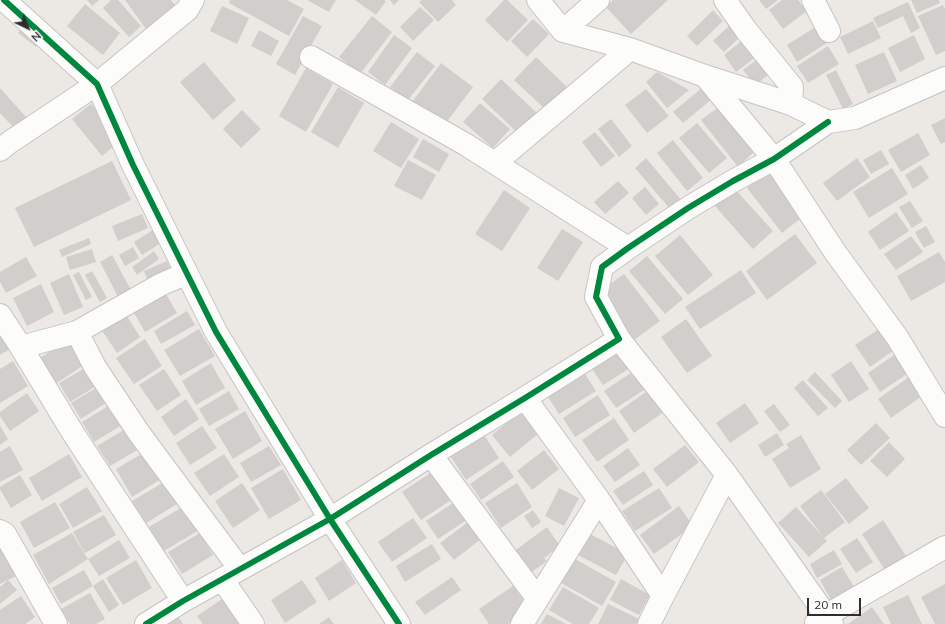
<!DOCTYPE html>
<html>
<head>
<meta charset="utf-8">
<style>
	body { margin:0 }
	#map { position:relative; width:945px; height:624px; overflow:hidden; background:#ece8e4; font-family:Mulish,sans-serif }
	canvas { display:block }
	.north { position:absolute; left:8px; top:8px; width:40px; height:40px; -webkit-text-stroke:3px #fff; paint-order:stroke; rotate:137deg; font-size:11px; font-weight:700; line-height:16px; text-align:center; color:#2e2e2e }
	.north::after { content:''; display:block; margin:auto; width:14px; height:18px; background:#2e2e2e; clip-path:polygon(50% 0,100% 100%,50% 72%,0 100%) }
	.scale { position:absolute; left:807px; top:598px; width:54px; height:18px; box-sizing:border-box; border:2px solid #2e2e2e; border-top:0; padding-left:5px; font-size:12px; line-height:14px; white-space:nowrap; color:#2e2e2e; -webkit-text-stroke:3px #fff; paint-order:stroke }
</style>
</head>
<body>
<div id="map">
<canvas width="945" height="624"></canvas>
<div class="north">N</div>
<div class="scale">20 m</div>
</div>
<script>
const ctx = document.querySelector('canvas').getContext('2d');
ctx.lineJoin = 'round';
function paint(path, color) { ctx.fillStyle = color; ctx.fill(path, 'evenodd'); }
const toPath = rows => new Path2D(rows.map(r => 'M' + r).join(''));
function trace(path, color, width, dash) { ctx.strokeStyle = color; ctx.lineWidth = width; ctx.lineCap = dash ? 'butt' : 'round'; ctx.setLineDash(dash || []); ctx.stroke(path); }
paint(toPath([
	[87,0,99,0,92,6],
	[111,0,118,0,141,26,129,37,103,8],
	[125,0,171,0,176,6,146,29],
	[230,0,287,0,304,9,289,36,229,3],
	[307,0,336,0,329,12],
	[355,0,384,0,386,1,376,15],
	[390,0,399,0,394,5],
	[422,0,452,0,456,5,438,22,419,2],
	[504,0,507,0,528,20,507,42,485,20],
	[613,0,668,0,631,34,606,7],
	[759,0,778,0,766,9],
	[782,0,798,0,807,11,783,29,769,10],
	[911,0,939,0,940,3,917,13],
	[908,2,920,28,911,33,903,16,878,28,873,18],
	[85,4,120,33,103,55,67,26],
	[943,5,945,9,945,51,936,55,918,16],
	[222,6,249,18,237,44,210,31],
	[420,7,434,20,413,41,400,27],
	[713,10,723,21,697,46,687,36],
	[303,16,322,26,295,75,276,64],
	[372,16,392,32,360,74,339,57],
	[29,18,47,32,36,47,18,33],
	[533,19,549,34,527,57,511,41],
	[873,21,881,38,848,54,840,37],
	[733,22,744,33,724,52,713,41],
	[820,24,830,41,797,62,787,45],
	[259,30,279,41,271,56,251,46],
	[394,35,412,48,385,85,368,72],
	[914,35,925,59,900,72,888,48],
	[748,36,761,53,736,72,724,55],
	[828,46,839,64,808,83,797,66],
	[417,52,435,66,408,100,390,87],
	[884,52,897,81,868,94,855,65],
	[536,57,567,87,546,110,514,80],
	[759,58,771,73,755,85,743,70],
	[204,62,236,100,213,120,180,82],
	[441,63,473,87,445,124,413,101],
	[306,68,333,84,306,132,279,116],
	[836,70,853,104,843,109,826,75],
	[657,72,689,90,667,108,646,82],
	[501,79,540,116,521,136,482,99],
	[338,87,364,103,338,148,311,132],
	[703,87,713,98,683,123,673,112],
	[0,88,27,118,15,129,0,113],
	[646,89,669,116,647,133,625,105],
	[480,103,510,129,493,148,463,122],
	[91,104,121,140,102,156,72,119],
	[720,106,758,148,738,167,701,120],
	[242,110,261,129,241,148,223,129],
	[945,118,945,142,941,144,931,125],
	[611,119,632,146,619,157,598,129],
	[391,122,419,139,401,168,373,151],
	[697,123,727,158,709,173,679,138],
	[595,132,615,156,601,167,582,142],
	[918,133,930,155,901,172,888,150],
	[423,139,449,154,439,172,413,157],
	[673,140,703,178,687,191,657,153],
	[881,150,889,164,871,174,863,160],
	[646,158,682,201,671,210,635,168],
	[857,158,870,177,837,201,823,183],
	[408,160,436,175,422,200,394,186],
	[112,161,131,200,34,247,15,208],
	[921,165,929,178,913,189,905,175],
	[892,168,908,194,869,218,853,192],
	[771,169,806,214,782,233,747,188],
	[618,181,629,193,605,214,594,202],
	[645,187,659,204,646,215,632,198],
	[734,188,773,231,753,249,714,205],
	[504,190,530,208,502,251,475,234],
	[910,201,923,221,912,228,899,207],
	[896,212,909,231,880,250,868,232],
	[142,214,148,228,118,241,112,226],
	[926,226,935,242,924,248,915,232],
	[562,229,583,242,558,281,537,268],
	[153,230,161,243,142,255,134,242],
	[795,234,817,263,767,300,746,271],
	[680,235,713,275,688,295,655,256],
	[911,236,923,252,896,270,884,254],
	[89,238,91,244,62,257,59,250],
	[133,247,139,258,125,266,119,255],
	[92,249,96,262,70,270,66,257],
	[154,251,159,259,137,275,132,267],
	[939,252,945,262,945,282,911,301,897,276],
	[112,255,131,290,118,297,100,262],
	[647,256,683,299,665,314,629,271],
	[26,257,37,276,6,293,0,282,0,272],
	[167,261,172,272,149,283,144,271],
	[741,270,756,293,700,329,685,307],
	[92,271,107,298,100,302,85,275],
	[79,272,92,297,86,300,73,275],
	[69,274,83,307,64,315,50,283],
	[624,274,660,321,634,340,598,293],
	[41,284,54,312,27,326,13,298],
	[162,287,177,313,145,332,130,306],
	[123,310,140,337,117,353,99,326],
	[187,311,195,325,161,344,154,331],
	[686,319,712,356,687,373,661,337],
	[199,329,215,356,180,376,164,350],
	[879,329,894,350,870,367,855,345],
	[0,333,10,349,0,355],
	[69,338,87,363,52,386,36,361],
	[145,339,162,366,134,384,116,358],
	[619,351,630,368,603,385,592,369],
	[897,353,910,372,880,392,868,373],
	[13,361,28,386,0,403,0,369],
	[851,361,869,389,849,402,831,375],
	[211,363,225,388,196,405,182,381],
	[87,367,98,385,70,402,59,383],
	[638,368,650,386,616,408,604,391],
	[164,369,181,395,157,411,139,385],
	[815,372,842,401,835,408,807,380],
	[585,374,596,391,559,414,548,397],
	[909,377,922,396,891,418,878,399],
	[803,380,828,408,818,416,794,388],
	[103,384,112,399,81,419,71,403],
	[650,389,665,411,634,433,619,411],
	[229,391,239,409,209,426,199,409],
	[27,393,39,411,10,431,0,416,0,412],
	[598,395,610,415,575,437,563,418],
	[186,399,199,419,174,436,161,417],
	[745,403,759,423,730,443,716,423],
	[774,404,790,425,780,432,764,411],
	[110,405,122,425,94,442,82,422],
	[245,411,262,441,233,459,215,429],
	[521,411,539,433,510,457,492,435],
	[614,418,629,440,597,462,582,440],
	[876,423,890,438,861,465,847,450],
	[0,426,8,439,0,445],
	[202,426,217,448,190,465,176,443],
	[127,428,139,449,110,466,97,446],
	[777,433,784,445,765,457,758,445],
	[484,435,499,458,466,480,451,457],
	[801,435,821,469,790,488,772,459,789,448,786,444],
	[889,442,905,459,887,477,870,461],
	[685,445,699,462,667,487,653,469],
	[10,446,23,470,0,482,0,452],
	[269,446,281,465,251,482,240,463],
	[628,448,640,465,615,482,603,466],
	[544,450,559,469,532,490,517,471],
	[145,452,161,479,132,497,116,469],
	[69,454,82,477,42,501,29,478],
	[224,454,239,477,210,496,194,473],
	[503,461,514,477,481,500,470,484],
	[438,468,457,496,421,520,402,492],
	[283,469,301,500,269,519,251,488],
	[644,471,653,485,623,505,613,491],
	[20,475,32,495,11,508,0,489,0,487],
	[846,478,869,508,849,524,825,494],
	[164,482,177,504,146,523,132,501],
	[242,483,260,510,233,528,215,501],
	[517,483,532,507,501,528,485,503],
	[87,487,102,511,73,528,59,504],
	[559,488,579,498,564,526,545,516],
	[659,488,672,508,635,531,622,511],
	[821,490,845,522,824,538,800,506],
	[456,501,468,519,438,539,426,521],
	[55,502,70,528,34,548,20,522],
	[184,506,199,530,164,551,149,527],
	[679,506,693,526,654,554,640,535],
	[796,507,827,541,809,557,778,523],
	[533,510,541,522,532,528,524,516],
	[104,515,116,535,85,553,73,532],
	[413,518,427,538,392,562,378,542],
	[883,520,906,556,885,570,862,534],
	[468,522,481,539,454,560,440,543],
	[547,527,560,546,544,558,547,561,529,574,513,552],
	[72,533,88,559,49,584,33,555],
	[200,533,213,555,182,574,168,552],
	[588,533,628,554,616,575,576,554],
	[857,538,873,562,856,573,840,549],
	[119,540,130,558,99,576,88,559],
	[0,541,20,574,0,584],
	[432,544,441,559,405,582,396,566],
	[834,550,842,564,817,578,810,564],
	[575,559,616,582,602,606,561,583],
	[136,560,152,588,123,605,106,578],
	[342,560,356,583,329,601,315,578],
	[842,567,856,590,833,603,820,580],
	[84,570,93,586,61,604,52,588],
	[452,577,461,590,425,615,415,602],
	[103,579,119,605,109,612,93,586],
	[621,579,650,595,639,615,610,600],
	[8,580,17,590,0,604,0,587],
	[302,580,317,602,285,623,271,600],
	[945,584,945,624,935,624,921,597],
	[513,586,530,609,508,624,489,624,479,609],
	[563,587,599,608,589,624,573,624,549,610],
	[90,593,105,619,96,624,70,624,61,609],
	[908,595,922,624,891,624,883,607],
	[21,596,35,617,25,624,0,624,0,610],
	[222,599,239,624,203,624,197,616],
	[608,604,639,619,636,624,598,624],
	[872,607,884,624,848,624],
	[547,614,566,624,541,624],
	[177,615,183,624,164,624],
	[329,617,334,624,319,624]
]), '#d1cecb');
const minor = toPath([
	[4,0,97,84,133,165,216,332,330,519,399,624],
	[538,0,563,31,630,49,705,76,791,104,828,122,855,118,945,78],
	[725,0,746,30,792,87,791,104],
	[813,0,829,31],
	[563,31,598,0],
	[311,57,465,144,628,248],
	[705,76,774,159,835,252,897,337,945,416],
	[0,150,10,142,97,84,187,10,193,0],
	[495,163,630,49],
	[0,315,21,347,73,433,183,601],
	[77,332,95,367,139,433,187,498,240,569],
	[619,339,727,475,832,624],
	[21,347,77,332,160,285,187,273],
	[525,398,599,500,663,596],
	[431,455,537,598],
	[0,531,5,534,56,624],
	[222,579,253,624],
	[816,623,827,615,945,547],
	[146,624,183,601,330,519,431,455,525,398,619,339,596,297,602,267,628,248,688,208,733,181,774,159,828,122],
	[522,624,599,500],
	[649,624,663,596,727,475]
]);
trace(minor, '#c5c4c5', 24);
trace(minor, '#fcfcfb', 22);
trace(toPath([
	[4,0,97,84,133,165,216,332,330,519,399,624],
	[146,624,183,601,330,519,431,455,525,398,619,339,596,297,602,267,628,248,688,208,733,181,774,159,828,122]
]), '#00873e', 6);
</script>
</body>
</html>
